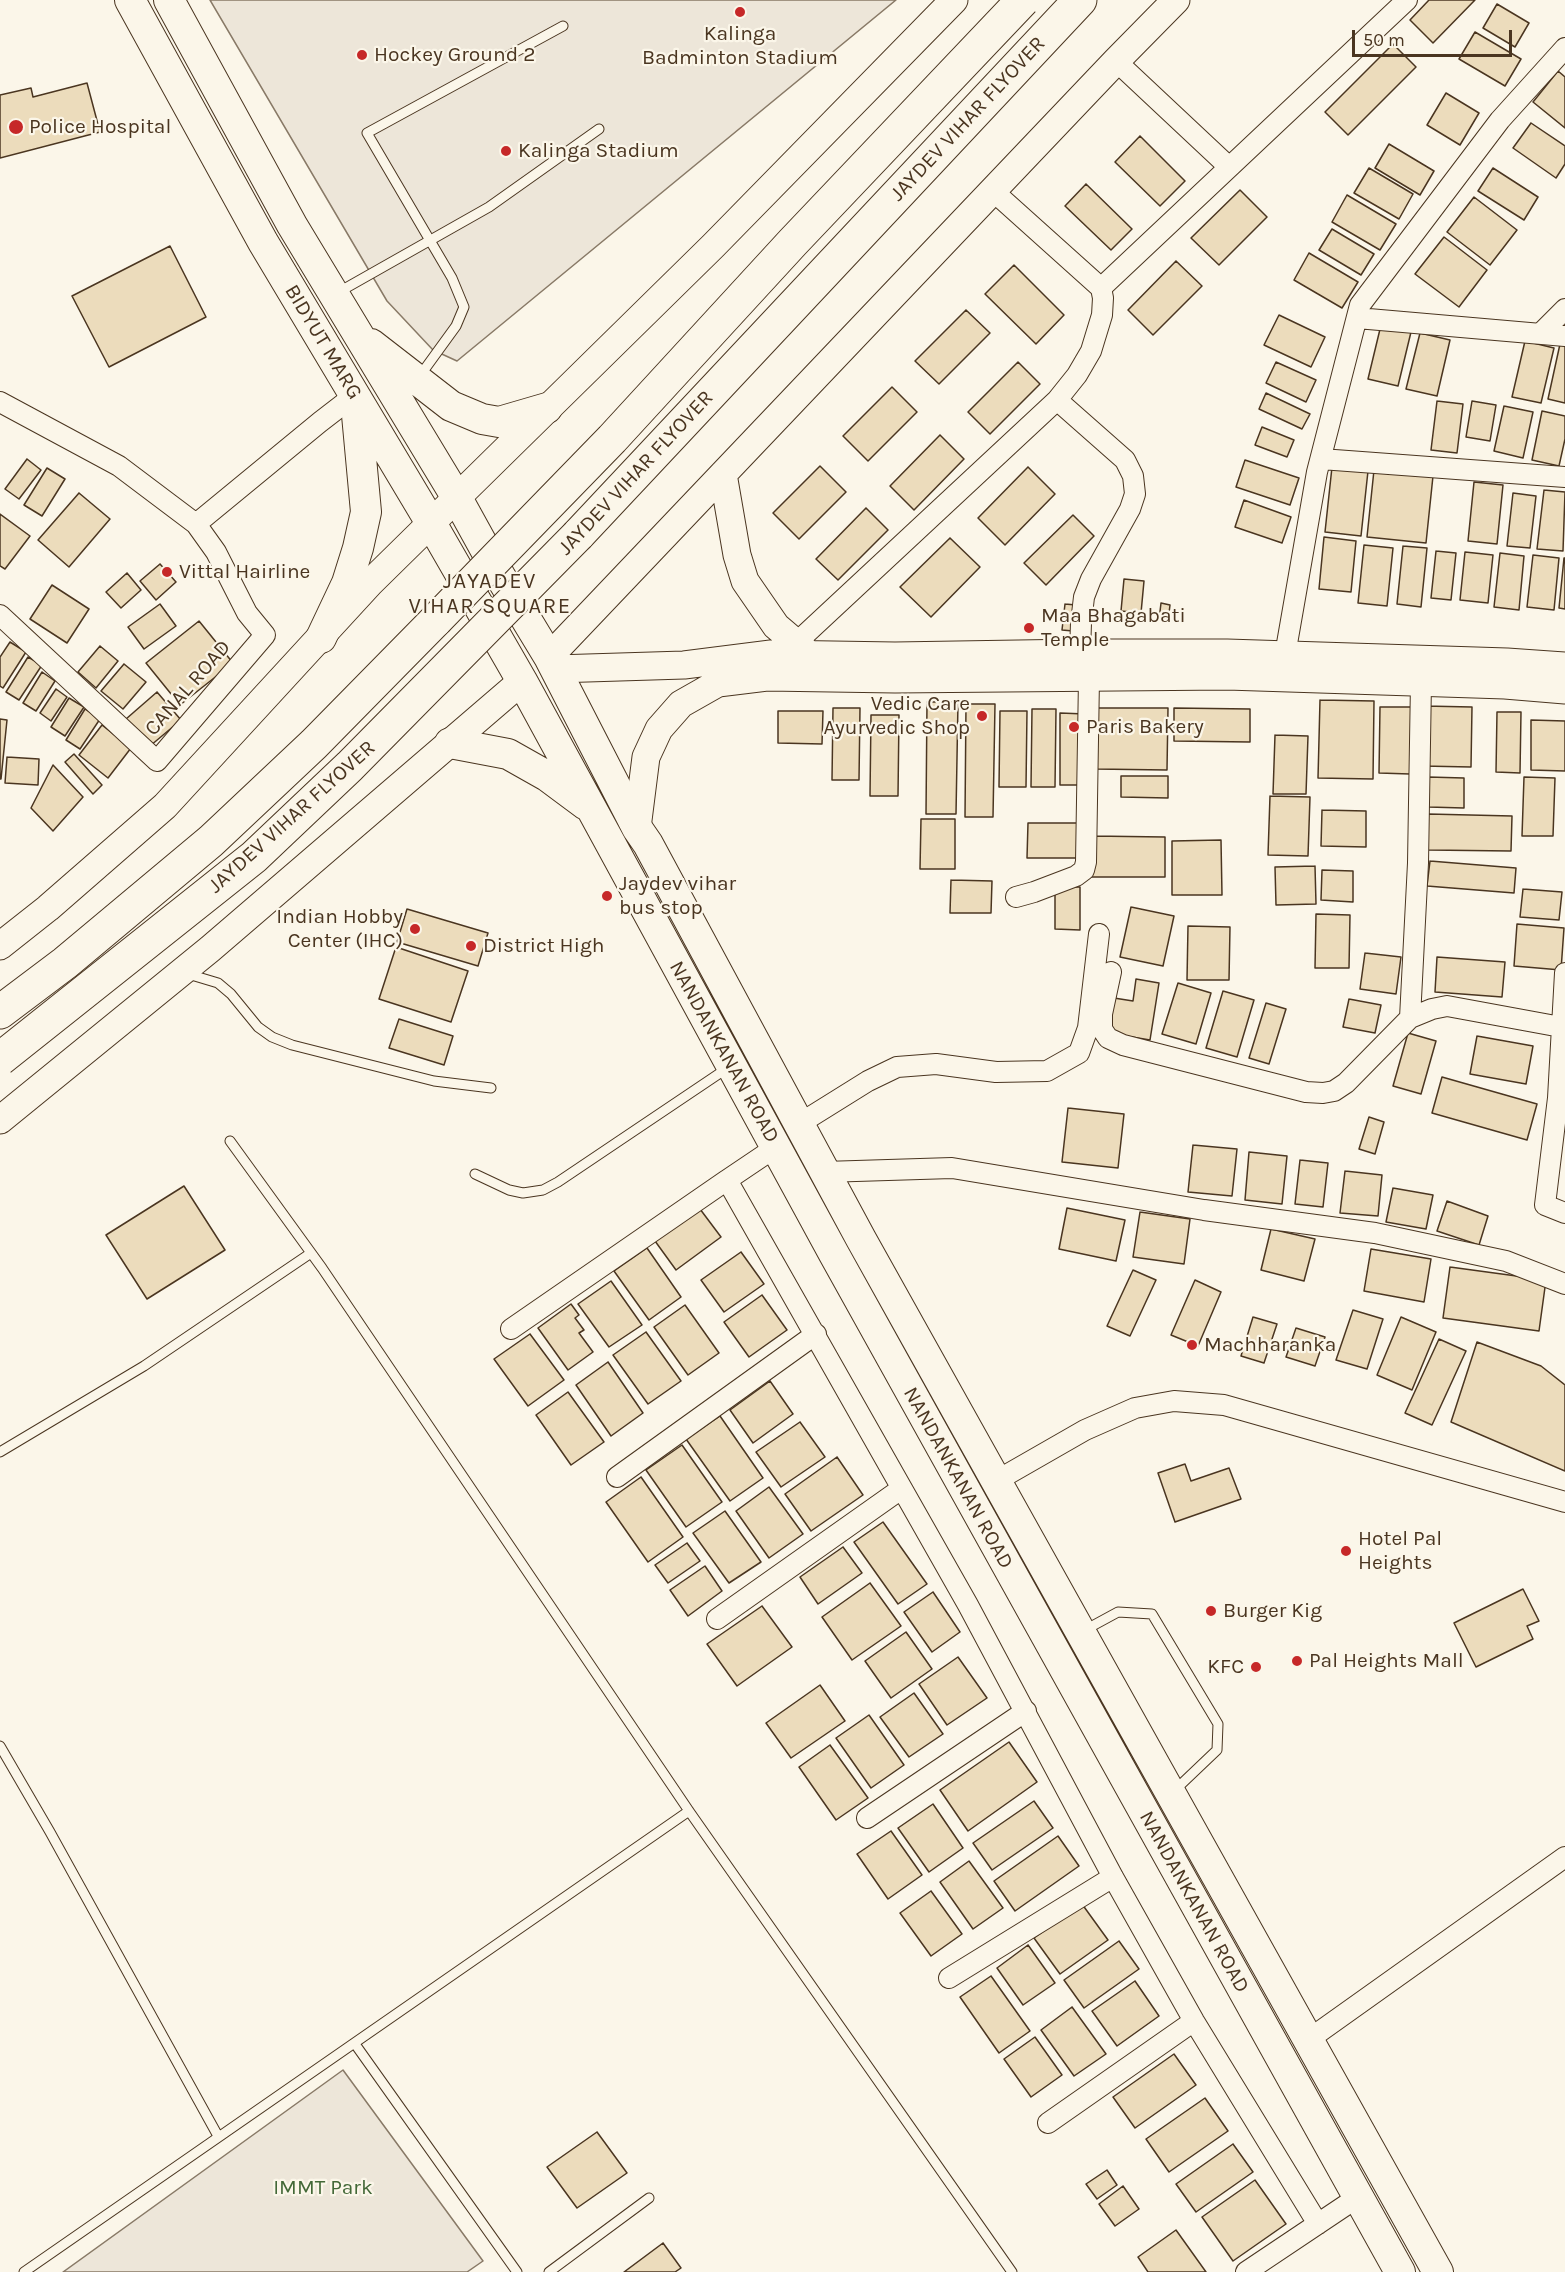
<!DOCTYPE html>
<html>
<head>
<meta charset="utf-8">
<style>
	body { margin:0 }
	#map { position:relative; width:1565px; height:2272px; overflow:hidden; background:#fbf6e9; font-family:Karla,sans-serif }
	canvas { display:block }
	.scale { position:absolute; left:1352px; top:30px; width:160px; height:27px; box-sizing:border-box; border:3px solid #4a3520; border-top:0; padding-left:8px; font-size:18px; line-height:21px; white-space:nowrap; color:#4a3520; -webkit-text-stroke:4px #fbf6e9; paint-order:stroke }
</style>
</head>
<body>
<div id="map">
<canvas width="1565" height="2272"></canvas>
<div class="scale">50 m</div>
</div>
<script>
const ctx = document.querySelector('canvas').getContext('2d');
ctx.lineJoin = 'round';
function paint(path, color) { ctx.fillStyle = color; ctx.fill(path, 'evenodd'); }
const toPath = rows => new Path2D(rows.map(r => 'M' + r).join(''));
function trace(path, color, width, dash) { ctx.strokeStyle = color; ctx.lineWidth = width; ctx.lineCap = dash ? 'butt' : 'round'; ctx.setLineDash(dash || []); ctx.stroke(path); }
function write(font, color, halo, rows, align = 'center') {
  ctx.font = font + ' Karla,sans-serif'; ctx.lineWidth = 4.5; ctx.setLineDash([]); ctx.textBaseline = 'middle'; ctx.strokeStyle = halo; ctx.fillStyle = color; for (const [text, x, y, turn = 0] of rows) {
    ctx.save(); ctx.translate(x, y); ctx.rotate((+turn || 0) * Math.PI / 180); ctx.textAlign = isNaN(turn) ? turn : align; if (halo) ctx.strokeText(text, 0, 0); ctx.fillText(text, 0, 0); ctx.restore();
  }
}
const green = toPath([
	[210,0,896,0,457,361,433,350,387,301,210,0],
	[343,2070,483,2261,467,2272,63,2272,343,2070]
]);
paint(green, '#ede6d9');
trace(green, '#887966', 1.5);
const building = toPath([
	[1429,0,1475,0,1433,43,1410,20,1429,0],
	[1497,4,1529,23,1515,47,1483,28,1497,4],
	[1475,32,1521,59,1505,86,1459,59,1475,32],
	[1393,44,1416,67,1348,135,1325,112,1393,44],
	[1558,71,1565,77,1565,128,1533,102,1558,71],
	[87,83,100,132,0,158,0,95,31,88,33,97,87,83],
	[1446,93,1479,113,1460,145,1427,125,1446,93],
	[1531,123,1565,146,1565,164,1556,178,1513,148,1531,123],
	[1140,136,1185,181,1160,206,1115,162,1140,136],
	[1389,144,1434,171,1420,195,1375,168,1389,144],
	[1369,168,1413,194,1399,219,1354,193,1369,168],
	[1493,168,1538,197,1524,220,1478,191,1493,168],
	[1086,184,1132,229,1111,250,1065,206,1086,184],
	[1240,190,1267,217,1219,265,1191,238,1240,190],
	[1347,195,1396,224,1380,250,1332,222,1347,195],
	[1474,197,1517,230,1490,265,1447,232,1474,197],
	[1332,229,1374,254,1361,275,1319,250,1332,229],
	[1444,237,1487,270,1459,307,1415,274,1444,237],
	[170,246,206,317,109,367,72,296,170,246],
	[1309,253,1358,282,1342,308,1294,280,1309,253],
	[1176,261,1202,286,1153,335,1128,310,1176,261],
	[1014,265,1064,315,1036,344,985,294,1014,265],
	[966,310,990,333,939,384,915,361,966,310],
	[1279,315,1325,337,1311,367,1264,345,1279,315],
	[1381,325,1411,332,1398,386,1368,379,1381,325],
	[1420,333,1450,340,1437,396,1406,389,1420,333],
	[1525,341,1554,348,1541,403,1512,397,1525,341],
	[1560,344,1565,345,1565,403,1548,399,1560,344],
	[1018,362,1040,384,990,434,968,412,1018,362],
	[1276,362,1316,380,1306,402,1266,383,1276,362],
	[892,387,917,412,868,461,843,436,892,387],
	[1266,393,1310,414,1302,429,1259,409,1266,393],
	[1437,401,1463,404,1457,453,1431,450,1437,401],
	[1472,401,1496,405,1490,441,1466,437,1472,401],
	[1504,406,1533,412,1523,458,1494,451,1504,406],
	[1542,411,1565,416,1565,439,1559,466,1532,460,1542,411],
	[1262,427,1294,440,1287,457,1255,445,1262,427],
	[940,435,964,459,914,510,890,486,940,435],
	[27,459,41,470,19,499,5,489,27,459],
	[1245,460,1299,478,1290,505,1236,487,1245,460],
	[820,466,846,492,799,539,773,513,820,466],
	[1028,467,1055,494,1005,545,978,518,1028,467],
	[1332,467,1368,471,1361,536,1325,532,1332,467],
	[47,468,65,479,42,516,24,505,47,468],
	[1374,470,1433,476,1426,543,1367,537,1374,470],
	[1474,482,1503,485,1497,544,1468,541,1474,482],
	[1544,490,1565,492,1563,551,1537,549,1544,490],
	[79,493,110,519,69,567,38,540,79,493],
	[1513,493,1536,496,1530,548,1507,546,1513,493],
	[1244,500,1291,517,1282,543,1235,527,1244,500],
	[866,508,888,530,838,580,816,559,866,508],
	[0,514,30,536,5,569,0,566,0,514],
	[1073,515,1094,536,1046,585,1024,563,1073,515],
	[1324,537,1356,541,1351,592,1319,589,1324,537],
	[950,538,980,567,931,617,900,587,950,538],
	[1364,545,1393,548,1387,606,1358,603,1364,545],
	[1403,546,1427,548,1421,607,1397,604,1403,546],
	[1436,551,1456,553,1451,600,1431,598,1436,551],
	[1465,552,1493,555,1488,603,1460,600,1465,552],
	[1500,553,1524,556,1519,610,1494,607,1500,553],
	[1533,555,1559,558,1554,610,1527,607,1533,555],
	[1564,558,1565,558,1565,609,1559,608,1564,558],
	[160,564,176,582,156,600,140,581,160,564],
	[127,573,141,590,121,608,106,592,127,573],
	[1124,579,1144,581,1141,613,1121,611,1124,579],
	[52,585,89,609,67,643,30,619,52,585],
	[1161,603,1170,605,1168,621,1159,620,1161,603],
	[160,604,176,626,144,649,128,627,160,604],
	[1065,604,1076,605,1073,631,1062,630,1065,604],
	[199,621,233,663,180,705,146,663,199,621],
	[10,642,26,652,3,688,0,686,0,657,10,642],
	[100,646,118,661,96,688,78,672,100,646],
	[28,657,42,665,19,700,6,692,28,657],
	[124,664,146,682,123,709,101,691,124,664],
	[42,672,55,681,36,711,23,703,42,672],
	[56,689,67,697,51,721,40,713,56,689],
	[157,692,181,720,150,746,126,719,157,692],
	[69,698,84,707,65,736,51,727,69,698],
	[1320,700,1374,701,1373,779,1318,778,1320,700],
	[927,702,958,702,956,814,926,814,927,702],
	[966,704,995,704,993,817,965,817,966,704],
	[1424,706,1472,707,1471,767,1422,766,1424,706],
	[1380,707,1412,707,1410,774,1379,773,1380,707],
	[833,708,860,708,859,780,832,780,833,708],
	[1095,708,1168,708,1167,770,1095,769,1095,708],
	[1174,708,1250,709,1250,742,1174,741,1174,708],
	[85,709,100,719,80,749,66,740,85,709],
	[1032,709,1056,709,1055,787,1031,787,1032,709],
	[778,711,823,711,822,744,778,743,778,711],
	[1000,711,1027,711,1026,787,999,787,1000,711],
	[1497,712,1521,712,1520,773,1496,772,1497,712],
	[1060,713,1085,714,1084,785,1060,785,1060,713],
	[871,715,899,715,898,796,870,796,871,715],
	[0,719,7,720,1,779,0,779,0,719],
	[1531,720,1565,721,1565,771,1531,770,1531,720],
	[102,725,131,748,108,778,79,755,102,725],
	[1275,735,1308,736,1306,794,1273,794,1275,735],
	[74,754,102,785,93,794,65,762,74,754],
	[7,757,39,759,38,785,5,783,7,757],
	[53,765,83,797,53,831,31,808,53,765],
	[1121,776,1168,776,1168,798,1121,797,1121,776],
	[1428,777,1464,778,1464,808,1428,807,1428,777],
	[1524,777,1555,778,1553,836,1522,836,1524,777],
	[1270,796,1310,797,1308,856,1268,855,1270,796],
	[1322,810,1366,811,1366,847,1321,846,1322,810],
	[1428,814,1512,816,1511,851,1428,850,1428,814],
	[921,819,955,819,955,869,920,869,921,819],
	[1028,823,1077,823,1077,858,1027,858,1028,823],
	[1092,836,1165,837,1165,877,1091,877,1092,836],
	[1221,840,1222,895,1172,895,1172,841,1221,840],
	[1430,861,1516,868,1514,893,1427,886,1430,861],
	[1315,866,1316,904,1276,905,1275,867,1315,866],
	[1322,870,1353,871,1353,902,1321,900,1322,870],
	[951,880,992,881,991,913,950,913,951,880],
	[1055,887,1080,887,1080,930,1055,929,1055,887],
	[1523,889,1562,892,1559,920,1520,917,1523,889],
	[1131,907,1174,916,1163,966,1120,957,1131,907],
	[407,909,488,933,478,966,397,942,407,909],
	[1316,914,1350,915,1349,968,1315,968,1316,914],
	[1517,924,1564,928,1561,970,1514,966,1517,924],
	[1188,926,1230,927,1229,980,1187,980,1188,926],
	[396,947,468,971,451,1022,379,999,396,947],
	[1365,953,1401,957,1396,994,1360,989,1365,953],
	[1437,957,1505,962,1502,997,1435,992,1437,957],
	[1136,979,1159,983,1150,1040,1108,1033,1114,998,1133,1001,1136,979],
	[1178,983,1211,993,1196,1044,1162,1034,1178,983],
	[1223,991,1254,1000,1237,1057,1206,1048,1223,991],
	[1349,999,1381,1005,1375,1033,1343,1027,1349,999],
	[1266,1003,1286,1009,1269,1064,1249,1058,1266,1003],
	[399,1019,453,1036,444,1065,389,1048,399,1019],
	[1408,1033,1436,1041,1421,1094,1393,1086,1408,1033],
	[1477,1036,1533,1046,1526,1084,1470,1074,1477,1036],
	[1442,1077,1537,1104,1527,1140,1432,1113,1442,1077],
	[1068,1108,1124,1114,1118,1168,1062,1162,1068,1108],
	[1369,1117,1384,1122,1375,1154,1359,1149,1369,1117],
	[1193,1145,1237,1149,1232,1196,1188,1192,1193,1145],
	[1249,1152,1287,1156,1282,1204,1245,1200,1249,1152],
	[1300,1160,1328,1163,1323,1207,1295,1204,1300,1160],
	[1345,1171,1382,1175,1378,1216,1340,1213,1345,1171],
	[184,1186,225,1250,147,1299,106,1235,184,1186],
	[1393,1188,1433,1195,1426,1229,1386,1222,1393,1188],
	[1447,1201,1488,1216,1479,1245,1437,1231,1447,1201],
	[1067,1208,1125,1220,1116,1261,1059,1249,1067,1208],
	[700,1209,721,1237,676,1270,655,1241,700,1209],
	[1140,1212,1190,1219,1184,1264,1133,1257,1140,1212],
	[1271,1229,1315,1239,1304,1281,1261,1270,1271,1229],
	[647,1248,681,1297,649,1320,614,1271,647,1248],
	[1371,1249,1431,1259,1424,1302,1364,1291,1371,1249],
	[741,1252,764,1284,724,1312,701,1280,741,1252],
	[1450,1267,1546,1280,1539,1331,1443,1318,1450,1267],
	[1133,1270,1156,1280,1130,1336,1107,1326,1133,1270],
	[1195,1280,1221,1292,1198,1346,1171,1335,1195,1280],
	[611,1281,642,1325,609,1347,578,1304,611,1281],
	[762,1295,787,1330,749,1357,724,1322,762,1295],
	[571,1304,579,1315,575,1318,584,1330,579,1333,593,1352,568,1370,538,1328,571,1304],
	[685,1305,719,1353,688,1375,654,1327,685,1305],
	[1353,1310,1383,1319,1367,1369,1336,1360,1353,1310],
	[1253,1317,1277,1324,1264,1363,1241,1356,1253,1317],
	[1401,1317,1436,1332,1412,1390,1377,1375,1401,1317],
	[1296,1328,1325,1337,1315,1366,1286,1357,1296,1328],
	[646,1332,681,1381,648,1404,613,1355,646,1332],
	[530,1334,564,1380,528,1406,494,1359,530,1334],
	[1439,1339,1466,1351,1432,1425,1405,1413,1439,1339],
	[1477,1342,1541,1366,1565,1385,1565,1471,1451,1422,1477,1342],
	[608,1362,643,1413,611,1436,576,1385,608,1362],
	[770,1381,793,1414,753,1443,730,1410,770,1381],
	[568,1392,604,1442,571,1465,536,1415,568,1392],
	[720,1416,763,1478,730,1501,686,1439,720,1416],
	[800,1422,825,1457,781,1487,756,1452,800,1422],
	[682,1445,722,1502,686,1527,646,1470,682,1445],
	[837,1457,863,1495,811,1531,785,1494,837,1457],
	[1185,1464,1191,1481,1229,1468,1241,1499,1175,1522,1158,1473,1185,1464],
	[641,1477,683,1537,648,1562,606,1502,641,1477],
	[769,1487,803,1534,769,1558,736,1511,769,1487],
	[725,1511,761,1562,729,1583,693,1533,725,1511],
	[883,1522,927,1584,898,1604,854,1542,883,1522],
	[687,1543,700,1561,668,1583,655,1565,687,1543],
	[843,1547,862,1573,818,1604,800,1577,843,1547],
	[705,1566,722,1591,688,1616,670,1590,705,1566],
	[870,1583,901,1626,852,1660,822,1617,870,1583],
	[1523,1589,1539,1621,1527,1626,1533,1639,1476,1667,1454,1623,1523,1589],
	[933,1592,960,1632,932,1652,904,1612,933,1592],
	[762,1606,792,1647,737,1686,707,1644,762,1606],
	[906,1632,932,1669,891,1698,865,1661,906,1632],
	[958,1657,987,1698,947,1725,919,1684,958,1657],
	[820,1685,845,1721,791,1758,766,1723,820,1685],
	[914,1693,943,1734,909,1757,880,1717,914,1693],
	[869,1715,904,1765,871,1788,836,1738,869,1715],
	[1009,1742,1037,1782,968,1831,940,1790,1009,1742],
	[830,1745,868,1798,836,1820,799,1767,830,1745],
	[1034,1801,1053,1828,992,1870,973,1843,1034,1801],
	[933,1804,963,1848,929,1872,898,1828,933,1804],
	[891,1831,922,1875,888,1899,857,1854,891,1831],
	[1058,1836,1079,1866,1015,1911,994,1881,1058,1836],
	[969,1861,1003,1908,973,1929,940,1882,969,1861],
	[931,1891,962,1934,931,1956,900,1913,931,1891],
	[1082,1904,1108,1940,1060,1974,1034,1938,1082,1904],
	[1119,1941,1139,1969,1084,2008,1064,1980,1119,1941],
	[1028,1945,1055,1983,1023,2005,997,1968,1028,1945],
	[991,1976,1030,2031,999,2053,960,1997,991,1976],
	[1135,1981,1159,2016,1117,2046,1092,2011,1135,1981],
	[1072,2007,1106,2054,1074,2076,1041,2030,1072,2007],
	[1035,2037,1062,2075,1031,2097,1004,2059,1035,2037],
	[1174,2054,1196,2085,1135,2128,1113,2097,1174,2054],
	[1205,2098,1228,2131,1169,2172,1146,2139,1205,2098],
	[597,2132,627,2173,577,2208,547,2167,597,2132],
	[1233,2144,1253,2172,1196,2212,1176,2184,1233,2144],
	[1107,2170,1117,2185,1097,2199,1086,2184,1107,2170],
	[1255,2180,1286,2224,1233,2261,1202,2217,1255,2180],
	[1123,2186,1139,2209,1115,2226,1099,2204,1123,2186],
	[1176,2230,1206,2272,1148,2272,1138,2257,1176,2230],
	[663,2243,681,2268,675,2272,624,2272,663,2243]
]);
paint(building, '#ecdcbc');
trace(building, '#4a3520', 1.5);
const lane = toPath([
	[337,293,489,207,599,129],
	[419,377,456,326,464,307,452,278,367,133,563,26],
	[188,974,218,983,231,994,258,1027,272,1037,292,1045,434,1081,491,1088],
	[230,1141,322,1268,689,1811,1012,2272],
	[475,1174,509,1190,523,1193,543,1190,558,1182,729,1067],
	[0,1452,144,1366,311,1253],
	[1083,1631,1118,1612,1152,1614,1218,1724,1217,1750,1175,1790],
	[0,1746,50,1832,218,2136],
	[355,2044,517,2272],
	[24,2272,689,1811],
	[549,2272,649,2198]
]);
const street = toPath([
	[1116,61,1228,166],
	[1101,288,1407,0],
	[1357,318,1565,336],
	[1540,334,1565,309],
	[1057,400,1125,460,1133,476,1135,494,1130,509,1091,579,1084,597,1081,623,1080,653],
	[0,402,119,466,196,524,216,552,247,613,265,635,157,761,0,615],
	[1321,459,1565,477],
	[196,524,320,422,355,395],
	[796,643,1057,400,1077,375,1091,351,1102,315,1103,298,1101,288,993,191],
	[1285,655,1317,472,1360,305,1500,120,1565,48],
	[1016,897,1034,892,1076,876,1084,870,1086,862,1089,678],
	[1111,972,1102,1014,1102,1029,1108,1038,1123,1045,1306,1092,1323,1093,1334,1091,1346,1083,1410,1018,1432,1009,1447,1006,1561,1027],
	[1565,973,1558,1098,1545,1205,1565,1213],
	[1410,1018,1418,863,1421,682],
	[799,1124,868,1081,897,1067,936,1064,996,1072,1047,1071,1079,1053,1088,1028,1099,934],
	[824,1172,952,1168,1204,1210,1375,1233,1506,1261,1565,1284],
	[727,1180,776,1147],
	[511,1329,727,1180,968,1605,1113,1877,1194,2021,1318,2224],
	[617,1477,816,1334],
	[996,1481,1085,1430,1135,1408,1174,1401,1224,1405,1565,1502],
	[717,1619,901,1489],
	[867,1818,1026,1711],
	[949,1978,1113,1877],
	[1308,2040,1565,1857],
	[1048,2123,1194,2021],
	[1246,2272,1358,2197]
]);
const secondary = toPath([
	[723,474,737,555,745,581,776,626,810,655],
	[549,657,1116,61,1176,0],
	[555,669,684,665,771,654,895,656,1080,653,1227,653,1507,662,1565,666],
	[637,828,646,757,659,729,681,704,718,683,767,677,895,679,1227,676,1505,685,1565,690],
	[0,946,48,908,165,806,370,583,713,246,954,0],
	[0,1120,210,949,522,681]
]);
const primary = toPath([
	[130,0,263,242,431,523,522,681,834,1254,1400,2272],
	[169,0,292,225,457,498,500,576,549,657,637,828,648,844,861,1239,1438,2272],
	[371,344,451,406,482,419,499,422,547,408],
	[321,638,347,583,358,548,366,512,356,404],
	[450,743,508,754,547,776,586,805]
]);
const highway = toPath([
	[578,535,1080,0],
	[0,1012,65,963,211,841,314,744,436,620]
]);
trace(lane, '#4a3520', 11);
trace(street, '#4a3520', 22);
trace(secondary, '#4a3520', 29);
trace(primary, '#4a3520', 32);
trace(highway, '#4a3520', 35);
trace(lane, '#fbf6e9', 9);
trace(street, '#fbf6e9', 20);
trace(secondary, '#fbf6e9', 27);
trace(primary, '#fbf6e9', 30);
trace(highway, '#fbf6e9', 33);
const highwayBridge = toPath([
	[436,620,612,439,793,242,1023,0],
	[0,1059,254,857,350,766,578,535]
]);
trace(highwayBridge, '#4a3520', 35, []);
trace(highwayBridge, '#fbf6e9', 33);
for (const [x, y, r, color] of [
	[740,12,6,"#c62828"],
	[362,55,6,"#c62828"],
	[16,127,8,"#c62828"],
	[506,151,6,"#c62828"],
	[167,572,6,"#c62828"],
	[1029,628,6,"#c62828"],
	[982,716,6,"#c62828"],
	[1074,727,6,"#c62828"],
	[607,896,6,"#c62828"],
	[415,929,6,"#c62828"],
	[471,946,6,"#c62828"],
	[1192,1345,6,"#c62828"],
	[1346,1551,6,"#c62828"],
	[1211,1611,6,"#c62828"],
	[1297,1661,6,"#c62828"],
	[1256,1667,6,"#c62828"]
]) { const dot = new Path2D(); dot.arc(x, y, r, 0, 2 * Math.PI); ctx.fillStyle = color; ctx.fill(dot); trace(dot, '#fbf6e9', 2); }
write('21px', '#4a3520', '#fbf6e9', [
	["Kalinga",740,34,"center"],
	["Badminton Stadium",740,58,"center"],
	["Hockey Ground 2",374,55],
	["Police Hospital",29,127],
	["Kalinga Stadium",518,151],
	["Vittal Hairline",179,572],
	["Maa Bhagabati",1041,616],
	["Temple",1041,640],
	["Vedic Care",970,704,"right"],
	["Ayurvedic Shop",970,728,"right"],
	["Paris Bakery",1086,727],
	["Jaydev vihar",619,884],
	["bus stop",619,908],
	["Indian Hobby",403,917,"right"],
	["Center (IHC)",403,941,"right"],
	["District High",483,946],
	["Machharanka",1204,1345],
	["Hotel Pal",1358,1539],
	["Heights",1358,1563],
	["Burger Kig",1223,1611],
	["Pal Heights Mall",1309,1661],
	["KFC",1244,1667,"right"]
], 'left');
write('21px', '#4a3520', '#fbf6e9', [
	["JAYDEV VIHAR FLYOVER",968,119,-47],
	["BIDYUT MARG",323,342,59],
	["JAYDEV VIHAR FLYOVER",636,473,-47],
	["CANAL ROAD",188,688,-49],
	["JAYDEV VIHAR FLYOVER",292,817,-42],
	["NANDANKANAN ROAD",724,1052,61],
	["NANDANKANAN ROAD",958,1478,61],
	["NANDANKANAN ROAD",1194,1902,61]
]);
write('21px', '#436837', '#fbf6e9', [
	["IMMT Park",323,2188]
]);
ctx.letterSpacing = '1.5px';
write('22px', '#4a3520', '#fbf6e9', [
	["JAYADEV",490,582],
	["VIHAR SQUARE",490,607]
]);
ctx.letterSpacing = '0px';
</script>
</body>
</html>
